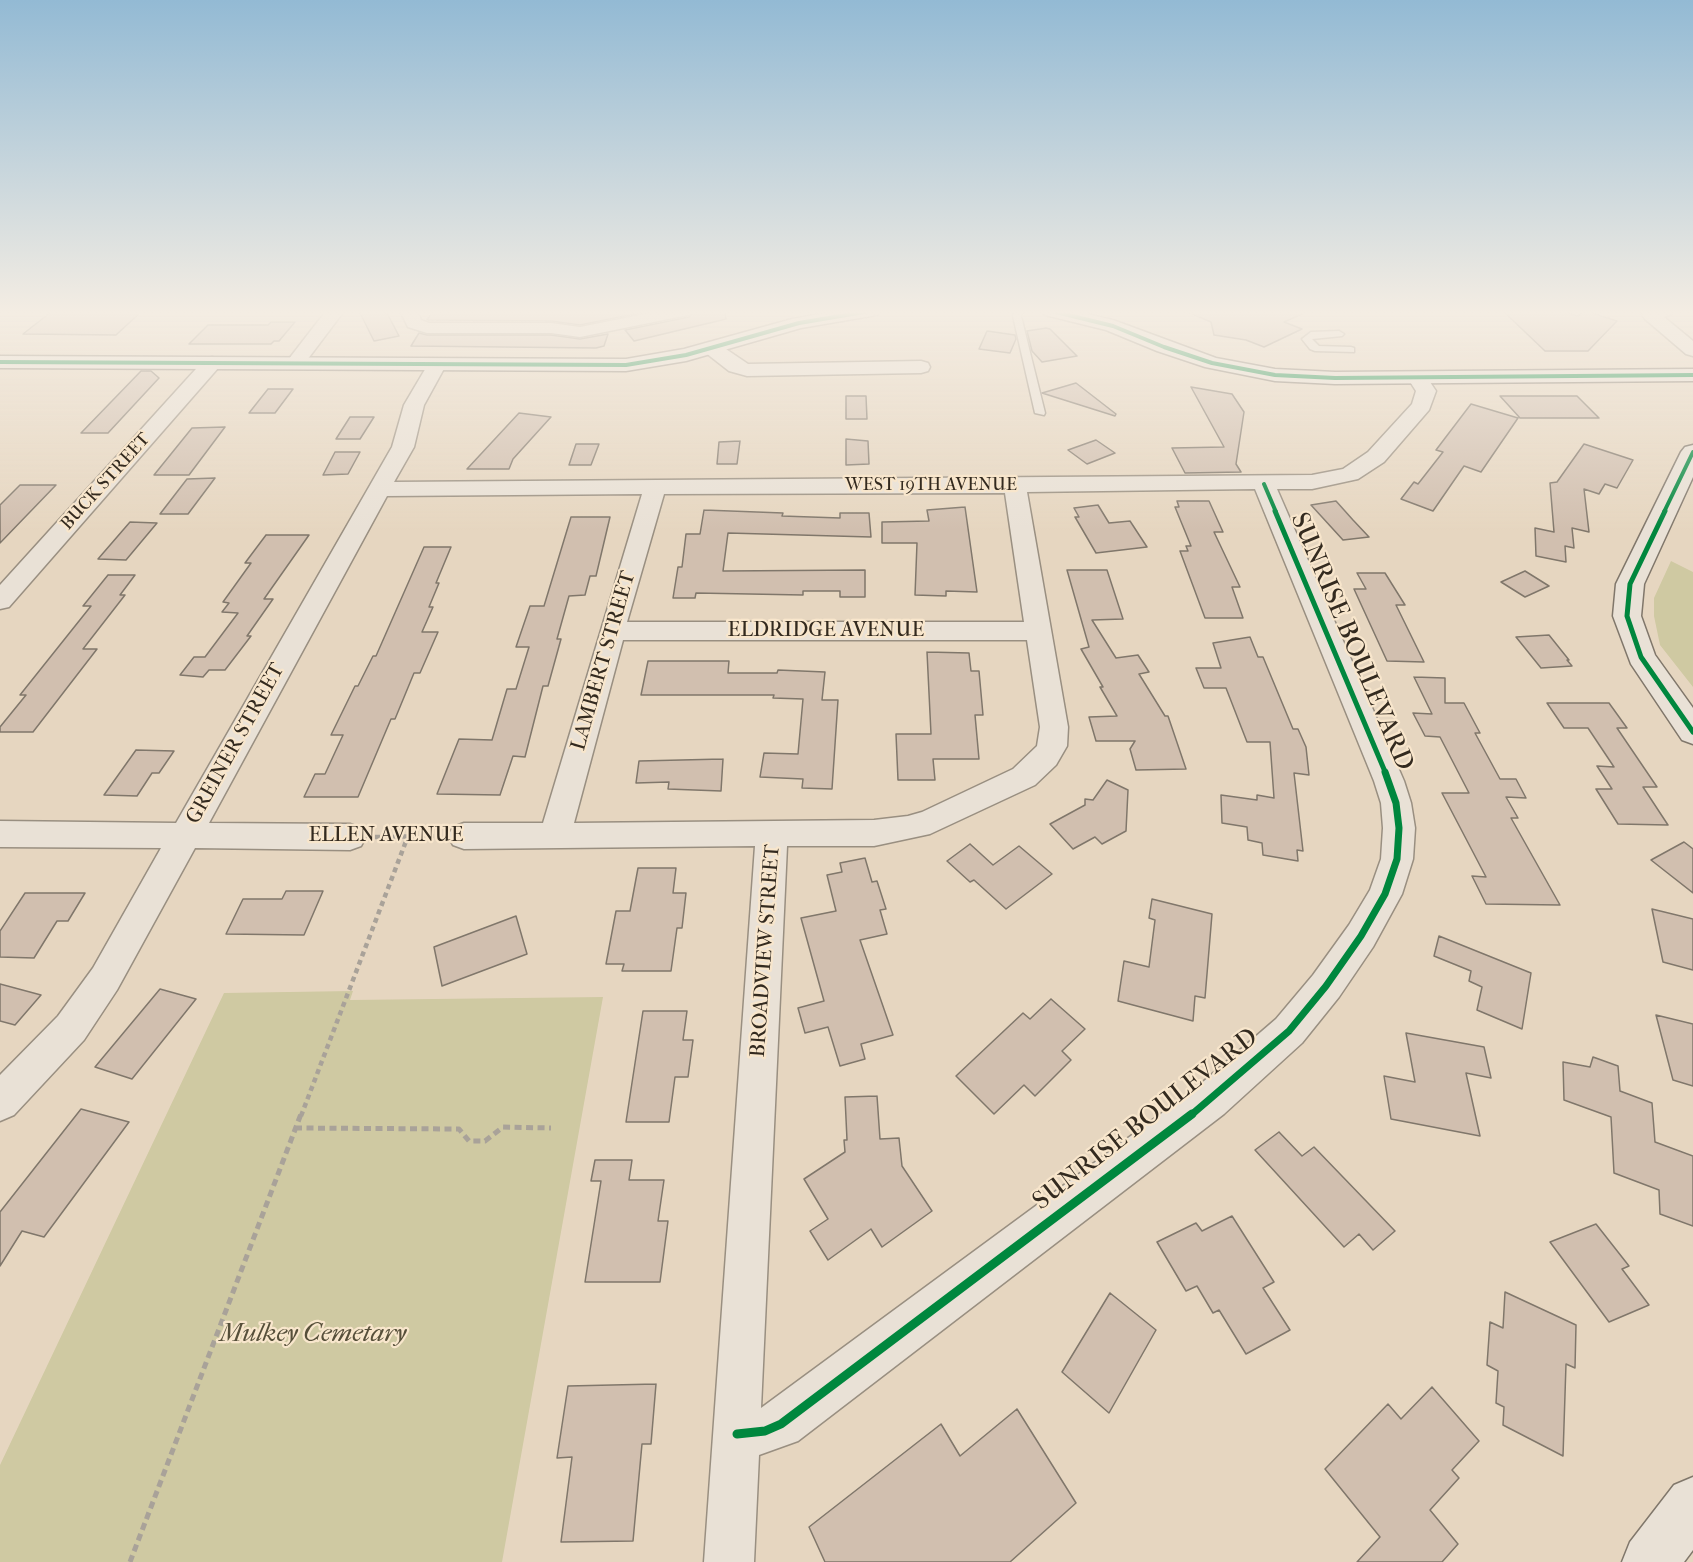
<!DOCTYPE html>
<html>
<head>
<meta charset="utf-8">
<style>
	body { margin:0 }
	canvas { display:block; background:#e6d6c0 }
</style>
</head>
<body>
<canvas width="1693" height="1562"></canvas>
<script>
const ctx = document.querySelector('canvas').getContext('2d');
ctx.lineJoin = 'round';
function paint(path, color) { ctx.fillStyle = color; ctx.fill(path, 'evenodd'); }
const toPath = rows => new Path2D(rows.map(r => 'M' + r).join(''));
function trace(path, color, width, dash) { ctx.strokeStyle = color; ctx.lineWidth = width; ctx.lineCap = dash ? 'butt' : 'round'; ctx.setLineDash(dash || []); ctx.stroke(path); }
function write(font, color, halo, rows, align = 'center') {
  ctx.font = font + ' "IM FELL French Canon",serif'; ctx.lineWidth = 4.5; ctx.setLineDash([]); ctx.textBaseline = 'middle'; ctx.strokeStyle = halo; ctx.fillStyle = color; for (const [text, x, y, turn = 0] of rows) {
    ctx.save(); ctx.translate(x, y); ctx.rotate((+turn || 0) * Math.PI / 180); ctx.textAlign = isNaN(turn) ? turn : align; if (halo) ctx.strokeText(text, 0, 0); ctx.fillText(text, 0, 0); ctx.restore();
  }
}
paint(toPath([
	[1671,561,1693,572,1693,687,1660,645,1654,616,1654,598],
	[353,991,350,1000,603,997,502,1562,0,1562,0,1465,224,993]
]), '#cfc9a2');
const building = toPath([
	[142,311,116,335,23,334,51,312,142,311],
	[359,311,387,313,399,336,374,341,359,311],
	[433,311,649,311,580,325,551,321,427,320,433,311],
	[694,311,725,311,726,319,634,341,625,330,689,317,694,311],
	[1185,311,1309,311,1284,322,1302,329,1264,347,1246,340,1214,335,1211,322,1185,311],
	[1503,311,1559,311,1578,316,1586,311,1617,321,1588,351,1545,351,1503,311],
	[271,322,295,322,279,341,274,341,271,344,189,344,208,325,268,325,271,322],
	[1046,328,1050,329,1077,356,1042,362,1032,351,1027,331,1046,328],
	[987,331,1015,335,1016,339,1010,353,979,349,987,331],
	[419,333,427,335,551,335,580,339,608,334,604,346,596,348,411,346,419,333],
	[141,371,151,371,159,378,108,433,81,433,141,371],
	[1076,383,1116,414,1115,416,1042,393,1076,383],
	[1191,387,1232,394,1244,412,1236,464,1241,472,1185,473,1172,448,1224,447,1191,387],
	[268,389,293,389,275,413,249,413,268,389],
	[846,396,866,396,867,419,846,419,846,396],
	[1500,396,1577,396,1599,418,1520,418,1500,396],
	[1471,404,1518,418,1481,472,1464,466,1433,511,1401,499,1414,482,1418,484,1443,452,1436,450,1471,404],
	[519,413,551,417,513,459,509,469,467,469,519,413],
	[350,417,374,417,360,439,336,439,350,417],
	[225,427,189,475,154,475,192,428,225,427],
	[846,439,868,441,869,464,846,465,846,439],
	[1096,440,1115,453,1087,464,1068,450,1096,440],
	[740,441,737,464,717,464,719,442,740,441],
	[576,444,599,444,591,465,569,465,576,444],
	[1584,444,1633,460,1617,488,1605,484,1599,494,1584,489,1589,532,1572,528,1574,548,1565,546,1566,562,1536,556,1535,528,1554,532,1550,483,1557,482,1584,444],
	[335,452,360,452,348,474,323,475,335,452],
	[215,478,188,514,160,514,187,479,215,478],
	[20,485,56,485,0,543,0,505,20,485],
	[1177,501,1209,501,1223,532,1214,532,1240,587,1232,587,1243,618,1205,618,1180,551,1188,551,1186,546,1191,546,1175,507,1179,507,1177,501],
	[1336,501,1353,520,1369,537,1343,540,1311,505,1336,501],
	[1098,505,1109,523,1130,521,1147,547,1096,553,1075,517,1079,517,1074,508,1098,505],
	[965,507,977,592,946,591,946,596,915,595,917,543,882,543,882,522,929,521,927,510,965,507],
	[704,510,783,513,782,516,840,518,840,513,869,513,871,537,728,533,723,571,865,570,865,597,840,597,840,591,803,591,803,595,696,593,695,598,673,598,678,567,682,567,686,534,700,534,704,510],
	[571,517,610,517,596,576,590,576,585,595,569,596,557,639,561,639,548,686,543,686,525,757,513,756,500,795,437,794,459,739,492,740,507,689,516,689,529,647,516,647,530,606,544,606,571,517],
	[130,522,157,523,126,560,98,559,130,522],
	[266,535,309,535,264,599,273,599,247,636,251,636,225,670,209,670,203,677,180,675,194,657,205,657,238,613,222,612,229,603,223,602,251,563,245,563,266,535],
	[424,547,451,547,436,583,439,583,429,607,433,607,422,632,438,632,420,673,414,673,395,719,391,719,358,797,304,797,315,774,325,774,343,735,331,735,355,686,358,686,373,656,376,656,424,547],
	[1067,570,1107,570,1123,619,1092,620,1116,658,1138,655,1149,672,1139,674,1165,716,1168,716,1186,769,1136,770,1130,749,1135,741,1096,741,1089,717,1117,716,1100,687,1103,687,1081,649,1089,647,1067,570],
	[1525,571,1549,586,1525,597,1501,582,1525,571],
	[1357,573,1385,573,1405,605,1396,605,1424,662,1387,661,1354,589,1366,589,1357,573],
	[108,575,135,575,120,595,125,595,83,649,97,649,33,732,0,732,0,727,26,695,20,695,91,606,83,606,108,575],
	[1549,635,1569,660,1567,660,1572,666,1541,668,1516,637,1549,635],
	[1250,637,1258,657,1263,657,1293,729,1298,729,1306,747,1309,775,1294,773,1303,851,1297,850,1298,861,1263,855,1262,843,1248,840,1247,827,1222,823,1221,795,1257,800,1257,795,1274,798,1270,742,1247,742,1226,688,1204,688,1196,668,1221,668,1213,643,1250,637],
	[927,652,969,653,971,671,979,671,983,715,975,715,979,759,933,759,935,780,898,780,896,734,931,734,927,652],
	[648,661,729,661,728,673,777,673,778,670,825,672,822,700,838,700,832,789,802,788,803,779,760,777,764,753,798,754,803,699,773,698,774,695,641,695,648,661],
	[1414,677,1445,678,1445,703,1464,703,1480,733,1475,733,1500,779,1516,779,1526,798,1506,797,1518,818,1511,818,1560,905,1486,904,1472,876,1486,877,1442,793,1469,793,1440,737,1425,736,1413,713,1432,714,1414,677],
	[1547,703,1609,703,1627,728,1617,728,1657,787,1643,787,1668,825,1618,824,1596,789,1612,789,1597,766,1614,767,1588,728,1564,728,1547,703],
	[136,750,174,751,159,773,152,773,137,796,104,795,136,750],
	[723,759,721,791,668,789,669,782,636,783,639,761,723,759],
	[1107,780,1128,790,1126,831,1102,844,1095,837,1073,849,1050,824,1085,805,1085,799,1093,800,1107,780],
	[1684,842,1693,849,1693,893,1651,860,1684,842],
	[970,844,993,865,1019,846,1052,874,1006,909,974,880,970,882,947,861,970,844],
	[865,858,872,882,877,881,886,909,880,910,887,934,860,940,893,1035,861,1044,865,1059,840,1066,828,1027,805,1033,798,1008,824,1001,801,918,836,911,827,875,842,872,840,863,865,858],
	[638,868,676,868,673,893,686,893,682,928,677,928,671,971,622,971,624,964,606,964,616,911,630,911,638,868],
	[286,891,323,891,304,935,226,934,243,899,282,899,286,891],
	[25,893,85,893,68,921,57,921,34,958,0,957,0,931,25,893],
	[1152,899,1212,914,1205,998,1195,996,1193,1021,1118,1001,1124,961,1149,967,1155,920,1149,918,1152,899],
	[1652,909,1693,919,1693,970,1663,962,1652,909],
	[516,916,527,954,442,986,434,947,516,916],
	[1439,936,1531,973,1522,1029,1477,1010,1482,987,1469,981,1471,971,1434,956,1439,936],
	[0,984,41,995,15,1025,0,1021,0,984],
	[160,989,196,999,132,1079,95,1067,160,989],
	[1051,999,1085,1029,1062,1051,1071,1060,1035,1096,1024,1085,994,1114,956,1076,1023,1013,1030,1019,1051,999],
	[643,1011,687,1011,683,1040,693,1040,688,1077,675,1077,669,1122,626,1122,643,1011],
	[1656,1015,1693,1024,1693,1086,1673,1080,1656,1015],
	[1406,1033,1484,1047,1491,1078,1466,1073,1480,1136,1391,1119,1384,1076,1415,1082,1406,1033],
	[1593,1057,1618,1066,1620,1091,1652,1103,1655,1142,1693,1156,1693,1226,1660,1214,1659,1190,1614,1173,1611,1117,1564,1100,1563,1062,1590,1067,1593,1057],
	[877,1096,880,1139,899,1138,902,1166,932,1211,882,1247,871,1229,828,1260,810,1231,828,1219,804,1179,845,1152,844,1140,847,1140,845,1097,877,1096],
	[81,1109,129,1122,44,1237,22,1231,0,1266,0,1212,81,1109],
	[1279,1132,1302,1156,1314,1147,1395,1231,1373,1250,1359,1234,1344,1247,1255,1150,1279,1132],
	[595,1160,632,1160,629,1180,664,1180,658,1221,668,1221,660,1282,585,1282,601,1181,591,1181,595,1160],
	[1232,1216,1274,1282,1263,1288,1290,1330,1246,1354,1219,1310,1213,1313,1197,1286,1186,1291,1157,1242,1196,1223,1202,1231,1232,1216],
	[1596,1224,1629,1266,1622,1269,1649,1305,1609,1322,1550,1242,1596,1224],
	[1505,1292,1576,1325,1575,1368,1566,1364,1563,1456,1503,1425,1504,1407,1496,1403,1498,1371,1487,1365,1490,1322,1503,1328,1505,1292],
	[1110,1293,1156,1330,1109,1413,1062,1372,1110,1293],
	[656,1384,651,1444,642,1444,633,1541,561,1542,572,1457,557,1458,568,1386,656,1384],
	[1432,1387,1479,1441,1452,1470,1459,1478,1430,1510,1458,1544,1442,1562,1357,1562,1380,1537,1325,1469,1388,1404,1401,1419,1432,1387],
	[1017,1409,1076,1503,1010,1562,825,1562,809,1527,941,1424,960,1456,1017,1409]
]);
paint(building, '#d1bfaf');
trace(building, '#80776b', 1.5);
const lane = toPath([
	[1015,311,1023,311,1021,316,1045,413,1044,415,1035,413,1013,316,1015,311],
	[1339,331,1344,334,1342,336,1312,339,1319,346,1351,347,1354,348,1354,352,1315,351,1310,349,1302,339,1311,332,1339,331]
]);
const street = toPath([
	[326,311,344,311,301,368,287,368,285,364,326,311],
	[400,311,418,311,421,320,429,323,551,323,580,327,660,311,692,311,689,315,683,316,580,337,551,333,427,333,408,327,400,311],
	[1645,311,1673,311,1670,315,1664,317,1693,341,1693,356,1686,354,1645,319,1642,315,1645,311],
	[713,343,720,345,748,364,921,361,928,363,930,367,928,371,921,373,747,376,729,371,706,353,704,349,706,345,713,343],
	[212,357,219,359,221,363,219,367,9,607,0,609,0,585,205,359,212,357],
	[437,359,444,361,446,365,424,405,414,447,394,482,1312,475,1343,469,1368,452,1412,404,1416,391,1407,377,1410,373,1424,373,1436,391,1429,410,1384,462,1358,479,1312,489,1277,489,1404,781,1411,803,1415,828,1413,859,1402,894,1373,947,1339,997,1302,1043,1224,1114,798,1441,759,1455,754,1562,704,1562,755,846,464,849,453,845,448,836,453,827,464,823,543,823,642,494,387,496,209,823,350,824,361,828,366,837,361,846,350,850,195,848,117,990,84,1040,14,1115,0,1121,0,1075,58,1016,93,968,161,848,0,847,0,821,176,823,392,447,404,405,430,361,437,359],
	[1255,489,1374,781,1381,803,1383,828,1381,859,1370,890,1349,925,1313,975,1276,1019,1196,1088,761,1408,787,846,874,846,930,834,1035,785,1056,765,1067,746,1068,727,1027,492,1255,489],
	[1005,493,1024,622,627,622,664,494,1005,493],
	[623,640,1027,640,1040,727,1037,746,1013,769,922,812,908,816,874,820,574,823,623,640]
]);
const secondary = toPath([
	[837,311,880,311,877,315,801,328,686,361,626,371,0,368,0,356,626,359,684,349,792,319,837,311],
	[1042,311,1075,311,1113,320,1216,358,1275,369,1335,372,1693,369,1693,381,1335,384,1275,381,1205,367,1157,351,1106,330,1045,315,1042,311],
	[1693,445,1693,477,1644,584,1641,616,1655,655,1693,708,1693,744,1682,740,1631,664,1613,616,1616,584,1681,452,1685,447,1693,445],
	[1693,1477,1693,1550,1684,1562,1622,1562,1630,1542,1674,1485,1693,1477]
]);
trace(lane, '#998f81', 3);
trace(street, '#998f81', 3);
trace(secondary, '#80776b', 3);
trace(toPath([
	[375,837,440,836],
	[301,1116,408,836]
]), '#a9a299', 4.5, [5, 4]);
trace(toPath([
	[295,1128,459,1129,469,1141,485,1141,503,1127,551,1128],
	[130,1562,301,1114]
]), '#a9a299', 5, [7, 4.5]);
paint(lane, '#e9e1d6');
paint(street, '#e9e1d6');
paint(secondary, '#e9e1d6');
trace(toPath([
	[1052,311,1113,326,1164,347,1212,363,1275,375,1335,378,1693,375],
	[0,362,626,365,686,355,799,323,870,311],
	[1264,484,1276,512],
	[1664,512,1693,452]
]), '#00873e', 4);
trace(toPath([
	[1275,511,1386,774],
	[1665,511,1630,584,1627,616,1641,657,1693,732]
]), '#00873e', 5);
trace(toPath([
	[1190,1116,1289,1031,1326,986,1361,936,1385,894,1397,859,1399,828,1396,803,1385,772]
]), '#00873e', 7);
trace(toPath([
	[737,1434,765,1431,781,1424,1192,1114]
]), '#00873e', 9);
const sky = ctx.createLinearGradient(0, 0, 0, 530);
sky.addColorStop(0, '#93bad4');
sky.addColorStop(0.59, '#f4ede3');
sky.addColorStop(1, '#f4ede300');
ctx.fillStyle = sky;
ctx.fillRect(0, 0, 1693, 530);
write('18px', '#332a1f', '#f8e6cc', [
	["BUCK STREET",106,482,-48],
	["WEST 19TH AVENUE",931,486]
]);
write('21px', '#332a1f', '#f8e6cc', [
	["ELDRIDGE AVENUE",826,631],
	["LAMBERT STREET",604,661,-74],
	["GREINER STREET",236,744,-61],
	["ELLEN AVENUE",386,836],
	["BROADVIEW STREET",766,951,-86]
]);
write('26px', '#332a1f', '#f8e6cc', [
	["SUNRISE BOULEVARD",1351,642,67],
	["SUNRISE BOULEVARD",1146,1120,-38]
]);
write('italic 26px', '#564f3a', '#f8e6cc', [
	["Mulkey Cemetary",313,1335]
]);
</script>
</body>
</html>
